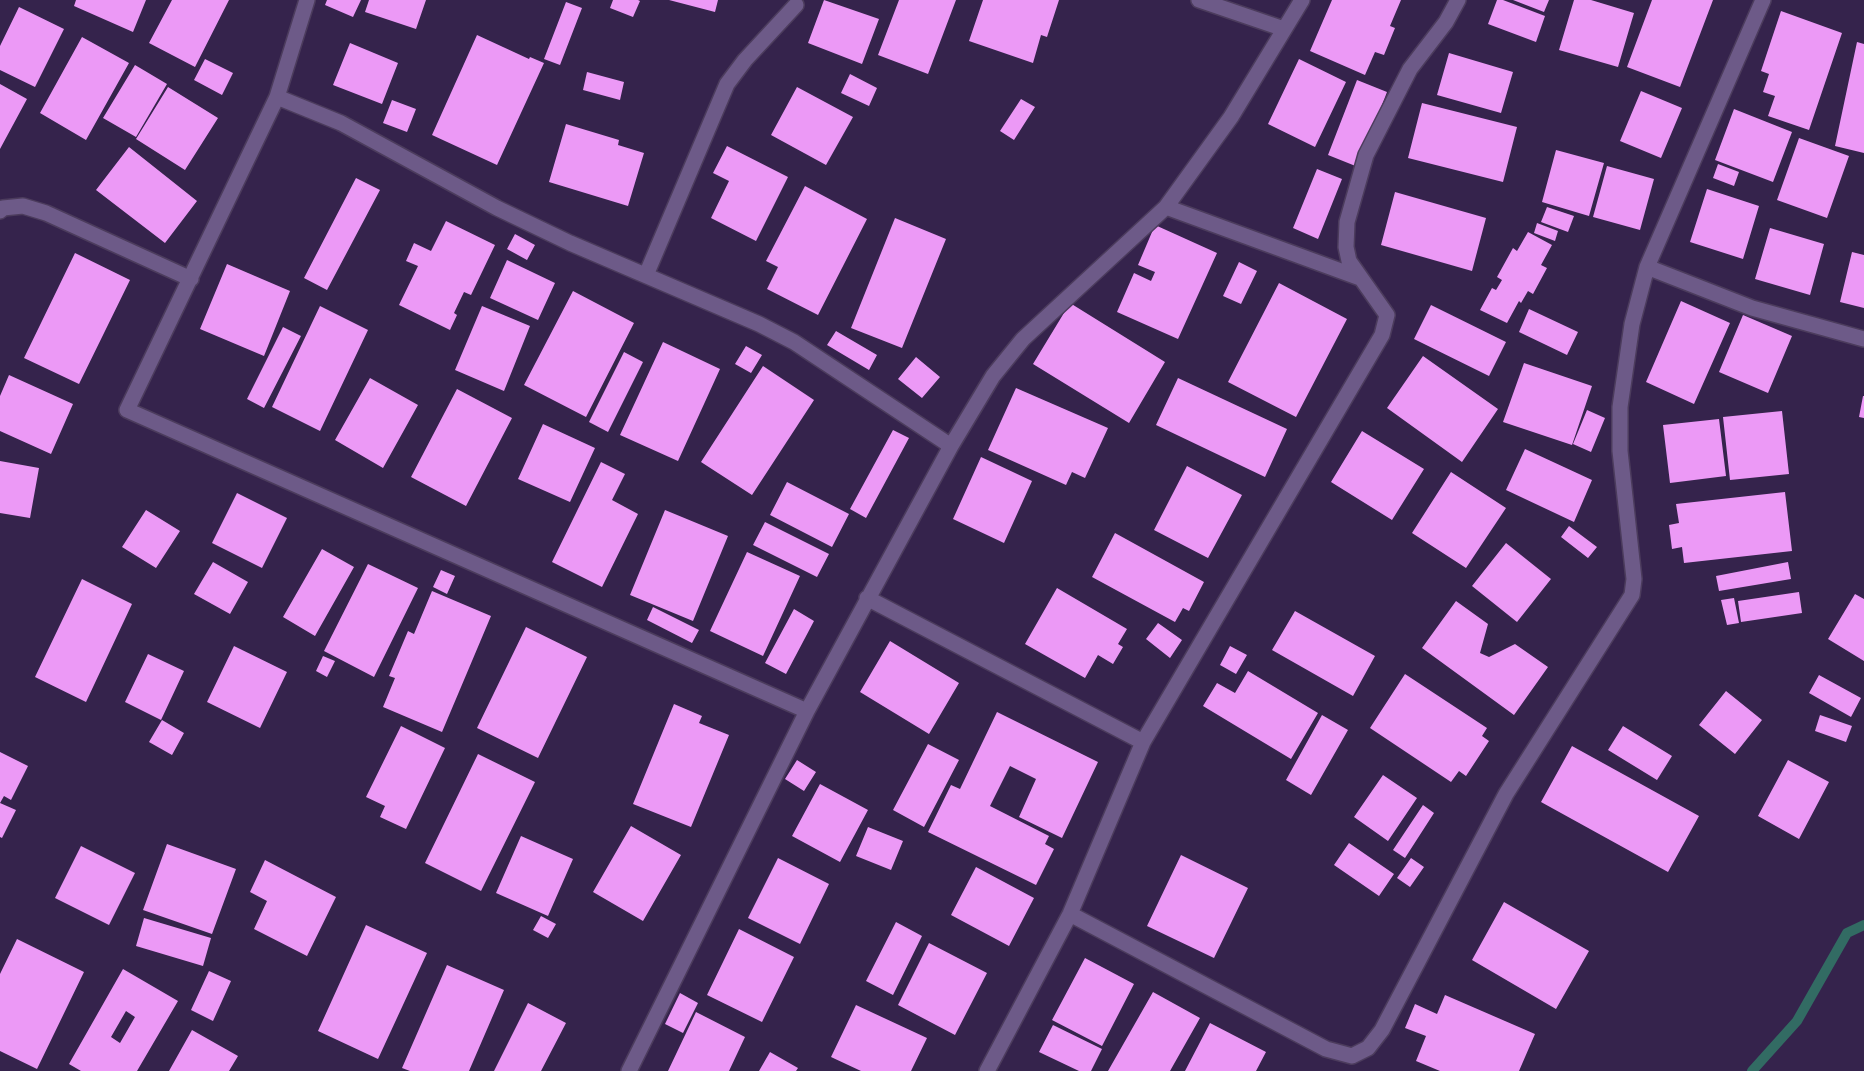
<!DOCTYPE html>
<html>
<head>
<meta charset="utf-8">
<style>
	body { margin:0 }
	canvas { display:block; background:#35234c }
</style>
</head>
<body>
<canvas width="1864" height="1071"></canvas>
<script>
const ctx = document.querySelector('canvas').getContext('2d');
ctx.lineJoin = 'round';
const toPath = rows => new Path2D(rows.map(r => 'M' + r).join(''));
function trace(path, color, width, dash) { ctx.strokeStyle = color; ctx.lineWidth = width; ctx.lineCap = dash ? 'butt' : 'round'; ctx.setLineDash(dash || []); ctx.stroke(path); }
function paint(path, color) { ctx.fillStyle = color; ctx.fill(path, 'evenodd'); }
trace(toPath([
	[1752,1071,1797,1021,1847,933,1864,925]
]), '#326b63', 10);
paint(toPath([
	[76,0,146,0,133,32,74,6],
	[172,0,229,0,195,67,149,43],
	[327,0,361,0,353,17,325,5],
	[369,0,426,0,416,29,365,12],
	[613,0,638,0,640,1,633,17,610,8],
	[669,0,718,0,715,12],
	[824,0,879,19,862,64,808,43],
	[899,0,956,0,928,74,878,55],
	[983,0,1059,0,1047,37,1041,35,1033,63,969,41],
	[1332,0,1401,0,1390,26,1395,28,1384,55,1375,52,1365,75,1310,51],
	[1497,0,1503,0,1545,16,1536,42,1488,24],
	[1513,0,1549,0,1544,12],
	[1574,0,1591,0,1634,13,1618,67,1559,50],
	[1652,0,1713,0,1680,87,1627,67],
	[566,2,582,8,560,65,544,59],
	[19,7,64,29,35,87,0,70,0,46],
	[1781,11,1842,33,1809,130,1768,116,1775,96,1763,92,1769,74,1761,71],
	[477,35,529,59,530,57,544,63,497,165,432,135],
	[82,37,129,63,86,140,40,113],
	[1857,42,1864,44,1864,153,1835,146],
	[350,43,398,63,382,104,333,85],
	[1449,53,1513,72,1501,113,1437,95],
	[205,59,233,73,222,95,194,80],
	[1299,59,1346,82,1315,147,1268,124],
	[135,65,167,84,136,137,103,118],
	[587,72,624,82,620,100,583,90],
	[850,74,877,88,869,106,841,93],
	[1357,80,1387,92,1358,167,1328,155],
	[0,84,27,99,0,149],
	[168,87,218,118,185,170,136,139],
	[797,87,853,117,826,165,771,135],
	[1641,91,1682,108,1661,158,1620,141],
	[1021,99,1035,107,1014,140,1000,131],
	[392,100,416,109,407,132,383,123],
	[1422,103,1517,127,1503,182,1408,158],
	[1734,109,1792,132,1773,182,1715,160],
	[566,124,619,140,618,145,644,153,628,206,549,182],
	[1799,138,1849,156,1827,218,1777,200],
	[727,146,788,177,756,241,711,218,729,181,713,173],
	[129,147,197,201,165,243,96,190],
	[1556,150,1604,163,1589,216,1542,202],
	[1718,164,1739,172,1734,186,1713,178],
	[1607,166,1654,179,1640,230,1593,217],
	[1317,169,1342,179,1318,239,1293,228],
	[356,178,380,190,327,290,304,278],
	[805,186,867,219,818,315,767,289,778,267,766,261],
	[1707,189,1759,206,1743,259,1690,242],
	[1395,192,1486,218,1472,271,1381,245],
	[1547,207,1574,216,1568,232,1541,222],
	[895,218,946,239,902,348,851,328],
	[446,221,495,245,471,295,464,292,454,313,457,315,450,330,399,305,418,266,406,261,414,243,431,251],
	[1537,223,1558,231,1555,241,1534,233],
	[1155,225,1217,253,1178,339,1117,312,1134,273,1151,281,1155,272,1138,265],
	[1770,228,1824,244,1810,295,1755,279],
	[1528,232,1552,245,1541,265,1547,268,1533,294,1528,291,1521,303,1519,301,1507,323,1480,310,1492,288,1496,290,1502,280,1497,277,1513,248,1517,251],
	[515,234,535,245,527,260,507,249],
	[1852,252,1864,255,1864,308,1840,302],
	[75,253,130,280,79,384,24,358],
	[507,260,555,283,538,320,490,298],
	[1239,262,1257,271,1241,304,1223,296],
	[227,264,290,291,264,356,200,329],
	[1279,283,1347,319,1296,417,1228,382],
	[573,291,634,323,586,417,524,385],
	[1681,301,1730,323,1694,404,1646,382],
	[1070,303,1165,362,1129,423,1033,364],
	[1431,305,1506,342,1489,376,1414,339],
	[320,306,368,330,320,431,272,407],
	[482,306,530,326,504,391,455,370],
	[1529,309,1578,332,1567,355,1519,332],
	[1743,315,1792,336,1768,393,1719,372],
	[283,327,301,336,264,408,247,399],
	[836,331,877,355,869,370,827,345],
	[663,342,720,369,678,461,620,435],
	[746,346,762,355,751,373,735,364],
	[624,352,643,362,608,432,589,422],
	[1423,356,1498,409,1462,462,1387,408],
	[916,357,940,377,922,398,898,379],
	[1524,363,1592,386,1572,445,1503,422],
	[763,366,814,400,752,495,701,462],
	[9,375,73,404,51,454,0,431,0,396],
	[370,378,418,405,383,468,335,440],
	[1178,378,1287,429,1265,477,1156,425],
	[1016,388,1108,428,1085,478,1072,472,1066,485,988,450],
	[457,389,512,418,466,506,411,477],
	[1863,396,1864,396,1864,418,1859,417],
	[1587,410,1605,418,1591,452,1573,444],
	[1782,411,1789,474,1730,480,1723,417],
	[1719,419,1726,476,1670,483,1663,425],
	[543,424,595,448,570,502,518,479],
	[893,430,909,438,866,518,850,509],
	[1362,431,1424,469,1392,520,1331,482],
	[1525,449,1592,480,1574,522,1506,490],
	[981,457,1032,481,1004,543,953,519],
	[0,461,39,468,30,518,0,513],
	[601,462,625,474,612,500,638,514,602,587,552,562],
	[1187,466,1242,495,1208,558,1154,530],
	[1451,472,1506,508,1466,568,1412,533],
	[787,482,849,514,832,547,770,515],
	[1785,492,1792,551,1684,563,1682,547,1672,549,1669,525,1679,523,1676,504],
	[237,493,287,518,262,568,212,543],
	[146,510,180,531,156,568,122,547],
	[665,510,728,536,693,621,630,595],
	[765,522,829,554,817,577,753,545],
	[1569,526,1597,547,1588,558,1561,537],
	[1115,533,1204,582,1189,611,1183,608,1175,622,1092,577],
	[1506,543,1551,579,1517,622,1472,586],
	[322,549,354,567,315,636,283,617],
	[747,552,800,576,763,656,710,631],
	[213,562,248,582,230,614,194,594],
	[1788,562,1791,579,1719,591,1716,576],
	[368,564,418,588,374,677,324,651],
	[441,570,455,576,447,594,433,587],
	[82,579,132,604,86,702,35,677],
	[1057,588,1127,629,1118,644,1123,647,1113,664,1098,655,1085,678,1025,644],
	[432,591,491,616,442,732,383,707,395,678,389,676,408,631,414,634],
	[1799,592,1802,613,1741,622,1738,601],
	[1855,594,1864,599,1864,661,1828,639],
	[1734,598,1739,623,1727,625,1721,600],
	[1456,601,1488,624,1480,653,1489,657,1515,644,1548,667,1514,715,1422,648],
	[653,607,699,630,692,643,647,620],
	[794,609,814,621,786,674,765,663],
	[1295,611,1375,656,1353,696,1272,650],
	[1158,623,1182,640,1170,658,1146,639],
	[526,627,587,657,538,758,477,728],
	[890,641,959,683,929,734,860,692],
	[234,646,287,672,260,728,207,702],
	[1230,646,1247,655,1236,674,1220,665],
	[148,654,184,671,161,720,125,702],
	[323,656,335,661,327,677,316,671],
	[1248,671,1318,713,1291,759,1203,706,1217,683,1235,693],
	[1405,674,1487,728,1482,736,1489,741,1466,776,1459,771,1451,782,1370,728],
	[1819,675,1861,698,1851,717,1809,693],
	[1726,691,1762,720,1735,754,1699,725],
	[674,704,702,716,699,723,729,735,691,827,633,804],
	[997,712,1098,762,1062,838,1019,817,1036,779,1010,766,990,806,1049,836,1045,844,1054,849,1036,885,928,832,951,785,960,789],
	[1322,715,1348,730,1311,795,1286,780],
	[1820,715,1852,726,1846,742,1815,731],
	[162,720,184,733,172,755,149,742],
	[401,726,445,748,406,829,380,817,385,806,366,797],
	[1623,726,1672,756,1657,780,1608,750],
	[928,744,959,760,924,827,893,810],
	[1572,746,1699,816,1668,872,1541,802],
	[0,752,28,766,11,800,4,796,0,803,16,810,2,838,0,837],
	[478,754,535,782,481,891,425,863],
	[797,760,816,772,804,791,785,779],
	[1788,760,1829,782,1799,839,1758,816],
	[1383,775,1417,798,1388,841,1354,817],
	[820,784,868,810,840,862,792,836],
	[1423,805,1434,813,1405,858,1393,850],
	[631,826,681,855,643,921,593,892],
	[868,827,903,841,891,870,856,856],
	[521,836,573,859,548,916,496,893],
	[1349,843,1394,874,1379,896,1334,865],
	[167,844,236,869,212,934,143,910],
	[81,846,135,873,109,925,55,898],
	[1181,855,1248,888,1214,958,1147,926],
	[778,858,829,884,800,944,748,918],
	[1411,858,1424,867,1410,887,1397,878],
	[265,860,336,897,307,956,254,929,267,901,250,892],
	[976,867,1034,898,1009,946,951,915],
	[1504,902,1589,951,1556,1009,1472,960],
	[541,916,556,924,548,938,533,930],
	[144,918,211,938,203,966,136,946],
	[896,922,922,936,893,995,866,981],
	[366,925,427,953,378,1059,318,1031],
	[739,929,794,957,762,1022,707,995],
	[17,939,84,972,37,1069,0,1051,0,974],
	[929,943,987,973,955,1035,898,1005],
	[1085,958,1134,984,1102,1046,1052,1020],
	[447,965,504,990,469,1071,410,1071,402,1068],
	[123,969,178,1001,137,1071,81,1071,69,1064],
	[126,1011,135,1017,120,1043,111,1037],
	[209,971,231,981,213,1021,191,1010],
	[1153,992,1200,1018,1170,1071,1108,1071],
	[680,993,698,1003,683,1033,665,1024],
	[1445,995,1535,1034,1519,1071,1440,1071,1416,1061,1426,1036,1405,1028,1415,1004,1437,1014],
	[528,1003,566,1023,541,1071,494,1071],
	[856,1005,927,1038,911,1071,861,1071,831,1057],
	[696,1012,745,1037,729,1071,668,1071],
	[1210,1023,1266,1052,1256,1071,1185,1071],
	[1053,1025,1102,1049,1091,1071,1079,1071,1039,1052],
	[192,1030,238,1056,229,1071,169,1071],
	[770,1052,798,1068,796,1071,759,1071]
]), '#ec99f6');
const minor = toPath([
	[307,0,277,97,127,410,807,711],
	[1199,0,1284,29],
	[277,97,341,123,497,208,570,243,759,324,794,342,951,446],
	[1166,207,1360,278],
	[0,211,3,208,23,206,46,213,191,279],
	[1647,267,1752,308,1864,339],
	[646,275,727,84,745,60,796,5],
	[867,598,1143,742],
	[1070,914,1326,1049,1352,1056,1368,1048,1382,1030,1506,794,1632,595,1634,579,1620,451,1620,407,1632,324,1647,267,1763,0],
	[629,1071,807,711,951,446,993,376,1023,339,1166,207,1231,117,1302,0],
	[987,1071,1070,914,1143,742,1382,335,1387,315,1349,261,1346,247,1347,222,1366,155,1410,69,1446,22,1458,0]
]);
trace(minor, '#4c3c5d', 18);
trace(minor, '#6d5a88', 15);
</script>
</body>
</html>
